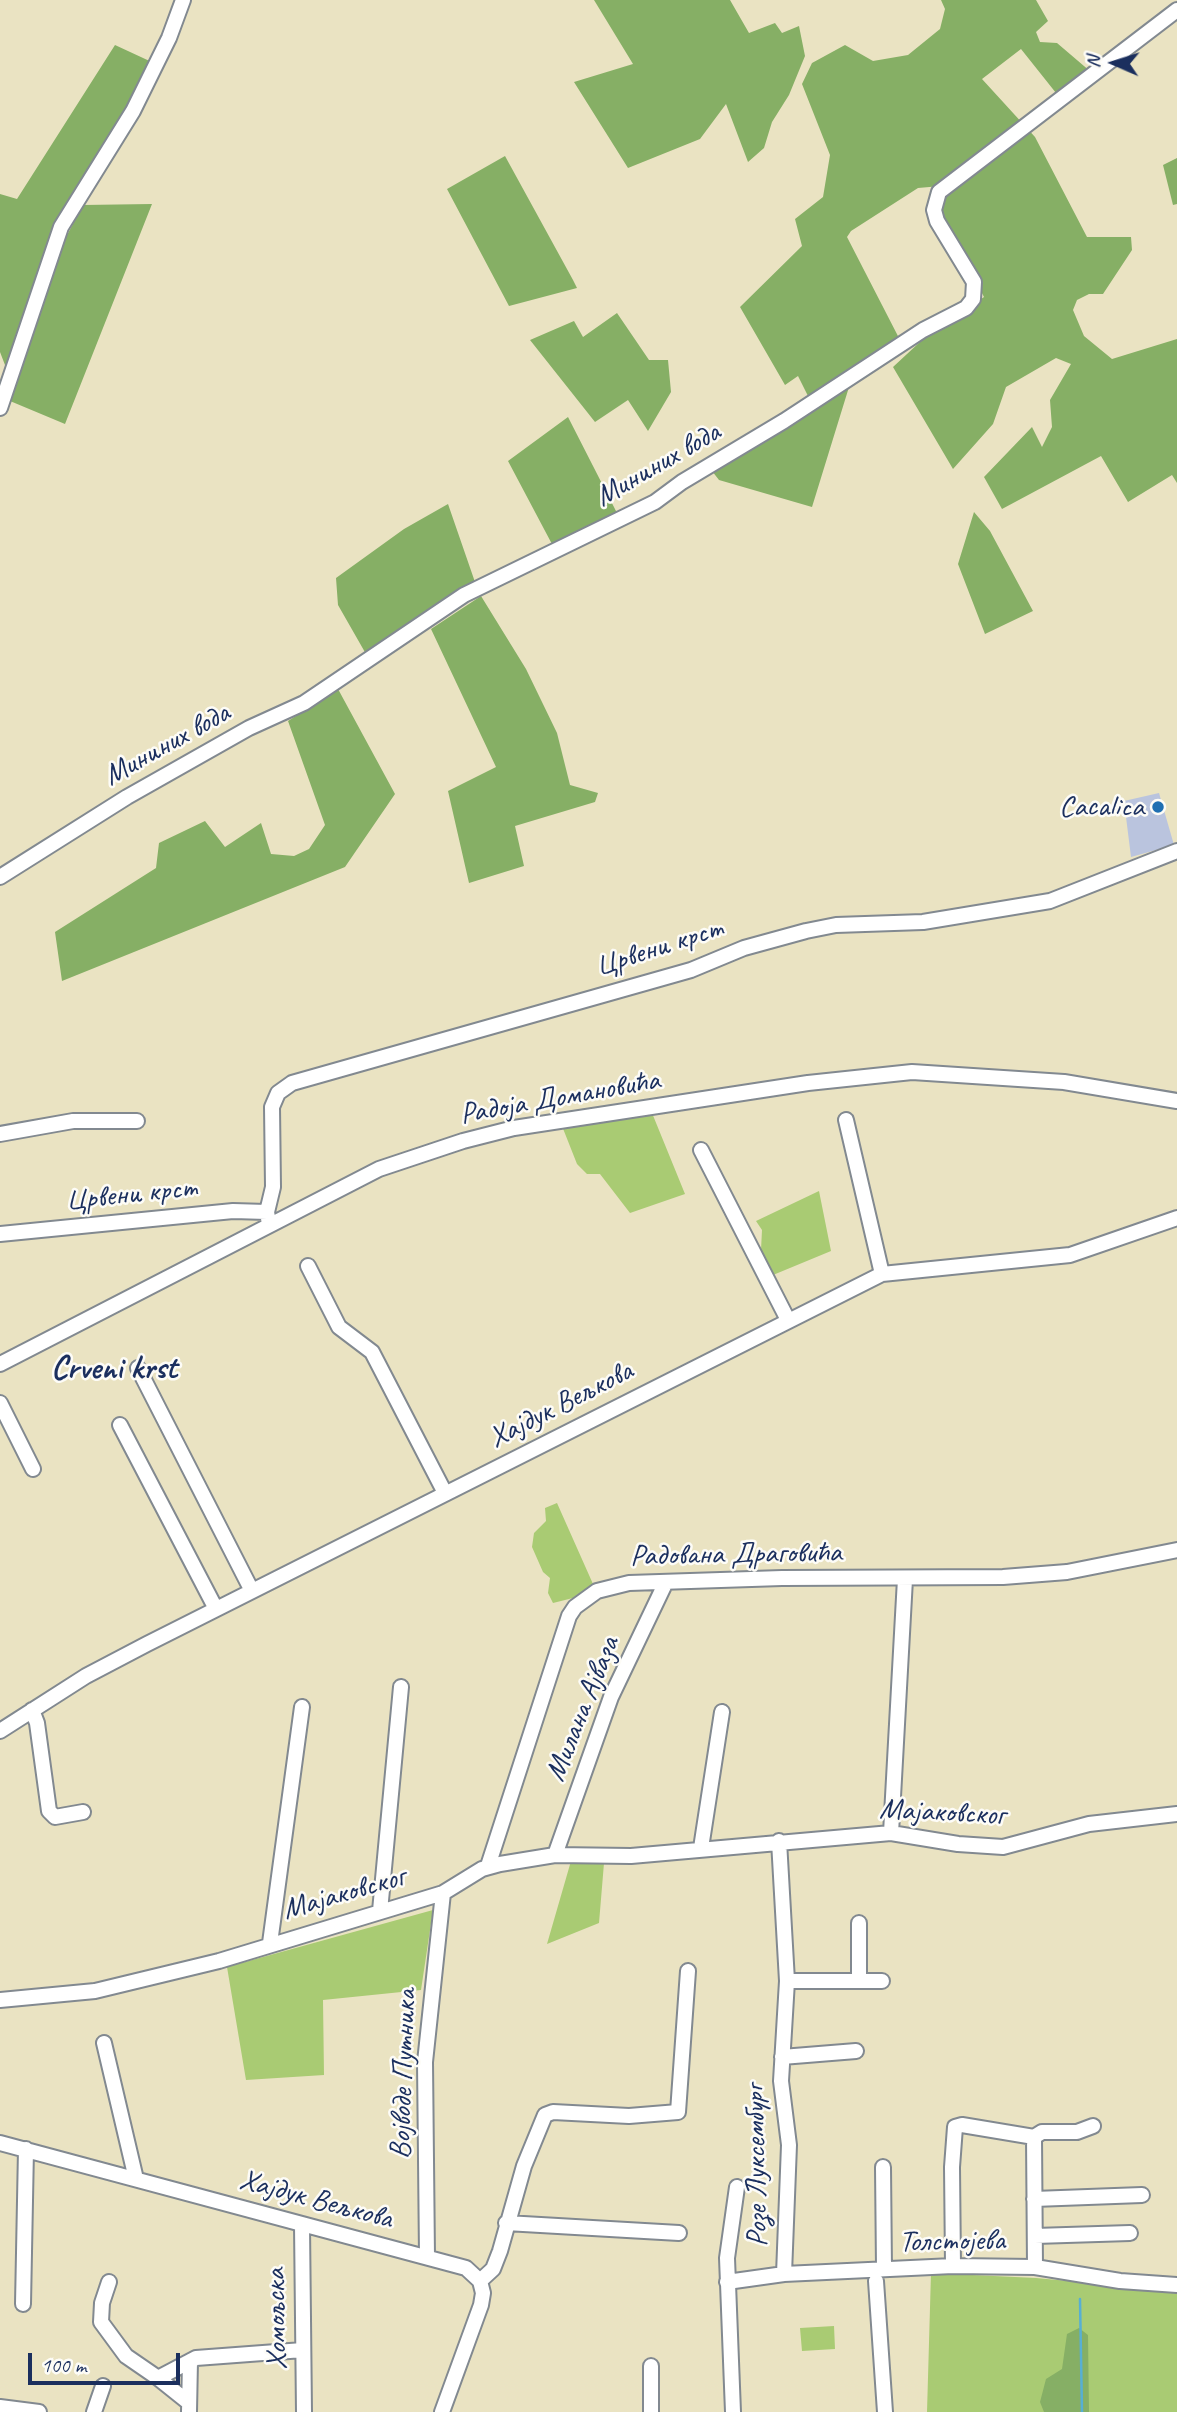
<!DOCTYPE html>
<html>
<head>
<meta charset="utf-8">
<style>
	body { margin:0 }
	#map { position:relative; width:1177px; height:2412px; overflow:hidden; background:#eae3c2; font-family:Caveat,sans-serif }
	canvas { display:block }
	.north { position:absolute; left:1079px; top:28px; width:70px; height:70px; -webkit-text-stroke:5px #fdfcf7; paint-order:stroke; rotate:273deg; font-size:19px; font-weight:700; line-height:28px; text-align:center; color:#1b2f5e }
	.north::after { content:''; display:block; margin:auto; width:24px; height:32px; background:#1b2f5e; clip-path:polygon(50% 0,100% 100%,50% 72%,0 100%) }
	.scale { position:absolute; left:28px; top:2353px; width:152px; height:32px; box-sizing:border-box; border:4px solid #1b2f5e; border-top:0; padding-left:9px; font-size:21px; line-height:24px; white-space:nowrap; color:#1b2f5e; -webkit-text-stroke:5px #fdfcf7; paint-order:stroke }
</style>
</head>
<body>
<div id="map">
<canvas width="1177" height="2412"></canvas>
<div class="north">N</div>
<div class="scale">100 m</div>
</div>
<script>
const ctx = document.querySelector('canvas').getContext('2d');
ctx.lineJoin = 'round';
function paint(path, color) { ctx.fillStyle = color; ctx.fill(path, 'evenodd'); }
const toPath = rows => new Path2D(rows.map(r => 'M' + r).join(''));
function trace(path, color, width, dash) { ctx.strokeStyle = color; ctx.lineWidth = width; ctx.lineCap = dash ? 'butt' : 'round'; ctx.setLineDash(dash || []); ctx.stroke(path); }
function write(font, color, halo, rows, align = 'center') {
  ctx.font = font + ' Caveat,sans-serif'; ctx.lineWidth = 5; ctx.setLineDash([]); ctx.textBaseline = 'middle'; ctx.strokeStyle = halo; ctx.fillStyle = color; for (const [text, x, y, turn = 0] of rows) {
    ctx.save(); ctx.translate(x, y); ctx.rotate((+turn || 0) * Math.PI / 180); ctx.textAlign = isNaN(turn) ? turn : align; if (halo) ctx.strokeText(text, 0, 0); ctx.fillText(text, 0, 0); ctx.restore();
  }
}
paint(toPath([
	[1159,793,1174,845,1131,857,1124,801]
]), '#bac4de');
paint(toPath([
	[652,1113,685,1194,630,1213,600,1174,587,1174,577,1164,562,1126],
	[819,1191,831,1251,773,1275,761,1250,762,1230,756,1221],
	[557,1503,593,1584,573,1598,553,1603,548,1593,550,1578,543,1572,532,1547,534,1533,546,1521,545,1508],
	[571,1861,604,1863,599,1923,547,1944],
	[433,1910,421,1990,323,2000,324,2075,246,2080,227,1967],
	[931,2273,1036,2278,1177,2291,1177,2412,927,2412],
	[834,2326,835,2349,802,2351,800,2328]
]), '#a9cb73');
paint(toPath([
	[594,0,730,0,749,33,775,23,782,33,799,26,805,56,789,95,772,122,764,148,748,162,726,104,700,139,628,168,574,82,633,64],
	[941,0,1036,0,1048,21,1036,32,1040,42,1057,43,1091,72,1060,98,1021,49,982,79,1035,137,1087,237,1131,237,1132,250,1103,294,1089,294,1077,300,1073,310,1084,336,1112,359,1177,339,1177,483,1172,475,1128,502,1101,456,1002,509,984,477,1032,427,1042,447,1052,427,1050,400,1071,364,1056,358,1006,387,993,424,953,469,893,367,921,341,984,297,941,213,941,186,918,188,851,231,847,237,900,340,810,400,798,376,785,385,740,307,802,246,795,219,823,197,830,155,802,84,812,63,845,45,873,61,908,55,940,29,945,9],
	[115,45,156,64,61,227,10,378,0,352,0,194,17,199],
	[505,156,573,280,577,288,509,306,447,189],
	[1177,158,1177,204,1173,205,1163,165],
	[152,204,65,424,10,401,66,237,83,205],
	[617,313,649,360,668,360,671,392,648,431,628,400,595,422,530,340,574,321,583,337],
	[849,387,812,507,719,480,712,471],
	[568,417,617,513,553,546,508,461],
	[448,504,476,585,366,654,338,605,336,578,404,529],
	[974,512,990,531,1033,611,985,634,958,564],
	[481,596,526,669,557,733,570,785,598,793,595,802,515,826,524,866,469,883,448,791,496,767,431,629],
	[338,689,395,794,345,867,62,981,55,932,156,868,159,843,205,821,225,847,261,823,271,854,294,856,309,849,325,825,288,721],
	[1079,2328,1088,2335,1089,2412,1044,2412,1040,2402,1046,2379,1062,2369,1067,2334]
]), '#86af65');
trace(toPath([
	[1080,2299,1082,2412]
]), '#57afd4', 2.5);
const minor = toPath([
	[0,408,61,227,133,111,169,38,183,0],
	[0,877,127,797,249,728,304,703,464,595,655,502,682,482,784,421,923,330,966,308,973,299,974,282,937,221,934,210,939,192,1177,10],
	[846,1120,882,1274],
	[0,1134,73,1121,137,1121],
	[701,1150,788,1320],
	[269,1224,267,1212,273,1187,272,1107,278,1093,292,1083,691,970,744,948,806,931,836,925,923,922,1050,901,1177,851],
	[0,1234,233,1211,267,1212],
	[308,1266,339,1327,372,1352,445,1493],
	[0,1364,379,1169,463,1141,514,1128,808,1083,912,1072,1064,1082,1177,1101],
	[138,1368,252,1591],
	[0,1403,33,1469],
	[120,1425,216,1609],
	[32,1710,37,1723,49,1811,55,1817,83,1812],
	[0,1731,86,1676,147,1644,882,1274,1070,1255,1177,1218],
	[891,1833,905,1579],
	[779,1841,787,1981,781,2081,789,2145,784,2274],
	[701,1848,722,1712],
	[555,1855,611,1697,665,1584],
	[488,1866,569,1616,575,1607,597,1591,629,1583,782,1578,1003,1577,1067,1572,1177,1550],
	[380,1911,401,1687],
	[270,1943,302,1707],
	[859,1980,859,1923],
	[787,1981,882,1981],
	[0,2000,95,1991,219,1961,443,1893,482,1869,500,1864,555,1855,631,1856,891,1833,958,1844,1003,1847,1089,1824,1177,1814],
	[104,2043,136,2179],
	[782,2057,856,2051],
	[0,2143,466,2268,480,2281,483,2293,481,2305,442,2412],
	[883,2167,884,2269],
	[1034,2199,1142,2195],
	[506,2223,679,2233],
	[302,2225,304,2412],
	[1035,2236,1130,2233],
	[427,2257,425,2062,443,1893],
	[953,2266,952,2167,955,2127,962,2125,1034,2137],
	[1035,2267,1034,2137,1042,2132,1077,2132,1093,2126],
	[480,2281,493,2269,500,2251,524,2166,545,2115,553,2112,629,2116,678,2112,688,1971],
	[876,2281,885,2412],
	[109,2282,102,2303,101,2322,126,2356,158,2378,196,2358,303,2350],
	[727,2282,784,2274,953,2266,1035,2267,1120,2281,1177,2285],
	[23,2304,26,2149],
	[651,2366,651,2412],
	[158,2378,188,2402],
	[0,2407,39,2412],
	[94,2412,103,2386],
	[189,2412,190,2361],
	[733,2412,727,2258,737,2187]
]);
trace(minor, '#828990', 18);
trace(minor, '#fff', 14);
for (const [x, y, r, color] of [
	[1158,807,7,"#1f6fb2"]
]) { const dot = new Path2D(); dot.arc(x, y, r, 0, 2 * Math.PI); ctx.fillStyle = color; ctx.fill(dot); trace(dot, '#fdfcf7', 2.5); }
write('30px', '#1b2f5e', '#fdfcf7', [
	["Мининих вода",658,465,-30],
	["Мининих вода",167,745,-29],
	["Црвени крст",659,948,-18],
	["Радоја Домановића",560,1098,-10],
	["Црвени крст",131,1195,-6],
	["Хајдук Вељкова",561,1405,-27],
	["Радована Драговића",736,1555,-1],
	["Милана Ајваза",583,1709,-68],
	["Мајаковског",942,1813,3],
	["Мајаковског",344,1894,-16],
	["Војводе Путника",404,2074,-88],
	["Розе Луксембург",757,2166,-91],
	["Хајдук Вељкова",316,2200,15],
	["Толстојева",952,2242,-1],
	["Хомољска",277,2319,-91]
]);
write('30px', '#1b2f5e', '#fdfcf7', [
	["Cacalica",1144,807]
], 'right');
write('bold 33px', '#1b2f5e', '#fdfcf7', [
	["Crveni krst",114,1369]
]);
</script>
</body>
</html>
